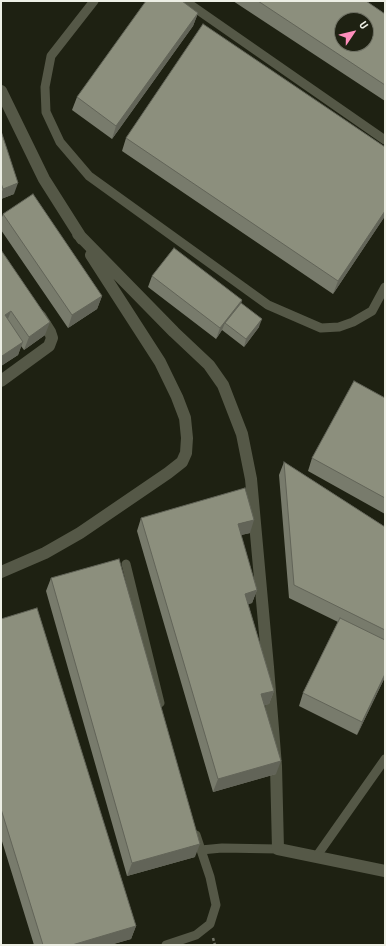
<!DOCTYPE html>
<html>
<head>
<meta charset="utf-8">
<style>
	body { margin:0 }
	#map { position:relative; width:386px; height:946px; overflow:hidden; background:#1e2112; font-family:"Roboto Condensed",sans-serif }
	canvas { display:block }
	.frame { position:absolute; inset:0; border:2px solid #edefe5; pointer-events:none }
	.north { position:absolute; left:334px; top:12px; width:40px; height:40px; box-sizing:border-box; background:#1e2112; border:1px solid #717366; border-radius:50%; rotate:55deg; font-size:11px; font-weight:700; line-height:16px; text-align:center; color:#edefe5 }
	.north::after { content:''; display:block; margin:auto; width:14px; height:18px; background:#fe8ebc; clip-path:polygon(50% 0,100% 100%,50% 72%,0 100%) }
</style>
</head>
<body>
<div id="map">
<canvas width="386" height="946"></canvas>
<div class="frame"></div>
<div class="north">U</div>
</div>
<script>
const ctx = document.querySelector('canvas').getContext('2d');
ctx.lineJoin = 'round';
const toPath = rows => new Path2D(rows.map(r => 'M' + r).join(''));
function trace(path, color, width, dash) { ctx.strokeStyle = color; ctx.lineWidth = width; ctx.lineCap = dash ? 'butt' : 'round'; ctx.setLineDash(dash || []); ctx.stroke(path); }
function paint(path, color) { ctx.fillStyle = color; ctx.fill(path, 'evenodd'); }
trace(toPath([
	[213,938,215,945]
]), '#717366', 2.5, [3, 2]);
trace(toPath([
	[94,1,51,56,45,87,46,112,60,142,89,176,268,305,321,328,339,327,353,322,372,311,385,287],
	[185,1,385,140],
	[126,564,160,703],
	[196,835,201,850,222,848,278,849],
	[316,857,385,759],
	[166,945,196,935,210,924,216,905,210,877,201,850]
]), '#555847', 9);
trace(toPath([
	[1,91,44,179,82,239],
	[78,234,174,332,209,365,223,385,242,434,251,479,268,667,276,766,278,849,385,871],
	[1,381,49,346,52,338,50,332,40,316],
	[1,572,45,553,80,533,168,473,182,462,186,453,187,438,185,418,177,397,160,362,91,255]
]), '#555847', 12);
paint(toPath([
	[233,1,366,1,385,14,385,101],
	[198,13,193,26,112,139,72,110,77,97],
	[1,131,14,194,1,199],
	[126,138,385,147,385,216,333,294,122,151],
	[3,214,102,296,97,309,68,328,1,230,1,220],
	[1,250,45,335,24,350,21,346,18,355,1,366],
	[152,276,242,300,241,303,259,327,244,347,222,330,216,339,148,287],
	[385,398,385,514,308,471,312,458],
	[284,462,385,527,385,677,357,735,299,706,303,693,338,622,289,598,279,475],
	[141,518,250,533,241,535,257,590,252,603,248,604,274,691,269,704,264,705,276,774,213,792,137,531],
	[51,578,195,857,127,876,46,591],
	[1,619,136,926,131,939,110,945,34,945,1,838]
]), '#787b6c');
paint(toPath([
	[198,13,193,26,112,139,116,126],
	[18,183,14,194,1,199,1,194,3,189],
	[385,211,385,216,333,294,338,281],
	[102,296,97,309,68,328,72,315],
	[242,300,238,310,225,323,222,330,216,339,220,328],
	[11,311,6,324,5,315],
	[262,319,259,327,244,347,246,339],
	[50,322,45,335,24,350,29,337],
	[23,342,18,355,1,366,1,359,2,356],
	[254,520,250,533,233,537,238,524],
	[257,590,252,603,240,607,245,594],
	[385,674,385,677,357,735,362,722],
	[274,691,269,704,257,707,261,694],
	[281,761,276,774,213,792,218,779],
	[200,844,195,857,127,876,132,863],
	[136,926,131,939,110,945,72,945]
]), '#626458');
const building = toPath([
	[146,1,182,1,198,13,116,126,77,97,146,1],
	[258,1,366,1,385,14,385,85,258,1],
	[342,20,366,20,366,44,342,44,342,20],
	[203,24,385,147,385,211,338,281,126,138,203,24],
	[1,131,18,183,3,189,1,183,1,131],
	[33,194,102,296,72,315,3,214,33,194],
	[174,248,242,300,220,328,152,276,174,248],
	[1,250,50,322,29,337,11,311,5,315,23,342,2,356,1,354,1,250],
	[241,303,262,319,246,339,225,323,241,303],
	[354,381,385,398,385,498,312,458,354,381],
	[284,462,385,527,385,630,294,585,284,462],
	[245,488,254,520,238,524,257,590,245,594,274,691,261,694,281,761,218,779,141,518,245,488],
	[119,559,200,844,132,863,51,578,119,559],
	[37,608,136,926,72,945,43,945,1,809,1,619,37,608],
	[340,618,385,640,385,674,362,722,303,693,340,618]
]);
paint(building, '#8c8f7d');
trace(building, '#626458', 1);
</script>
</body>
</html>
